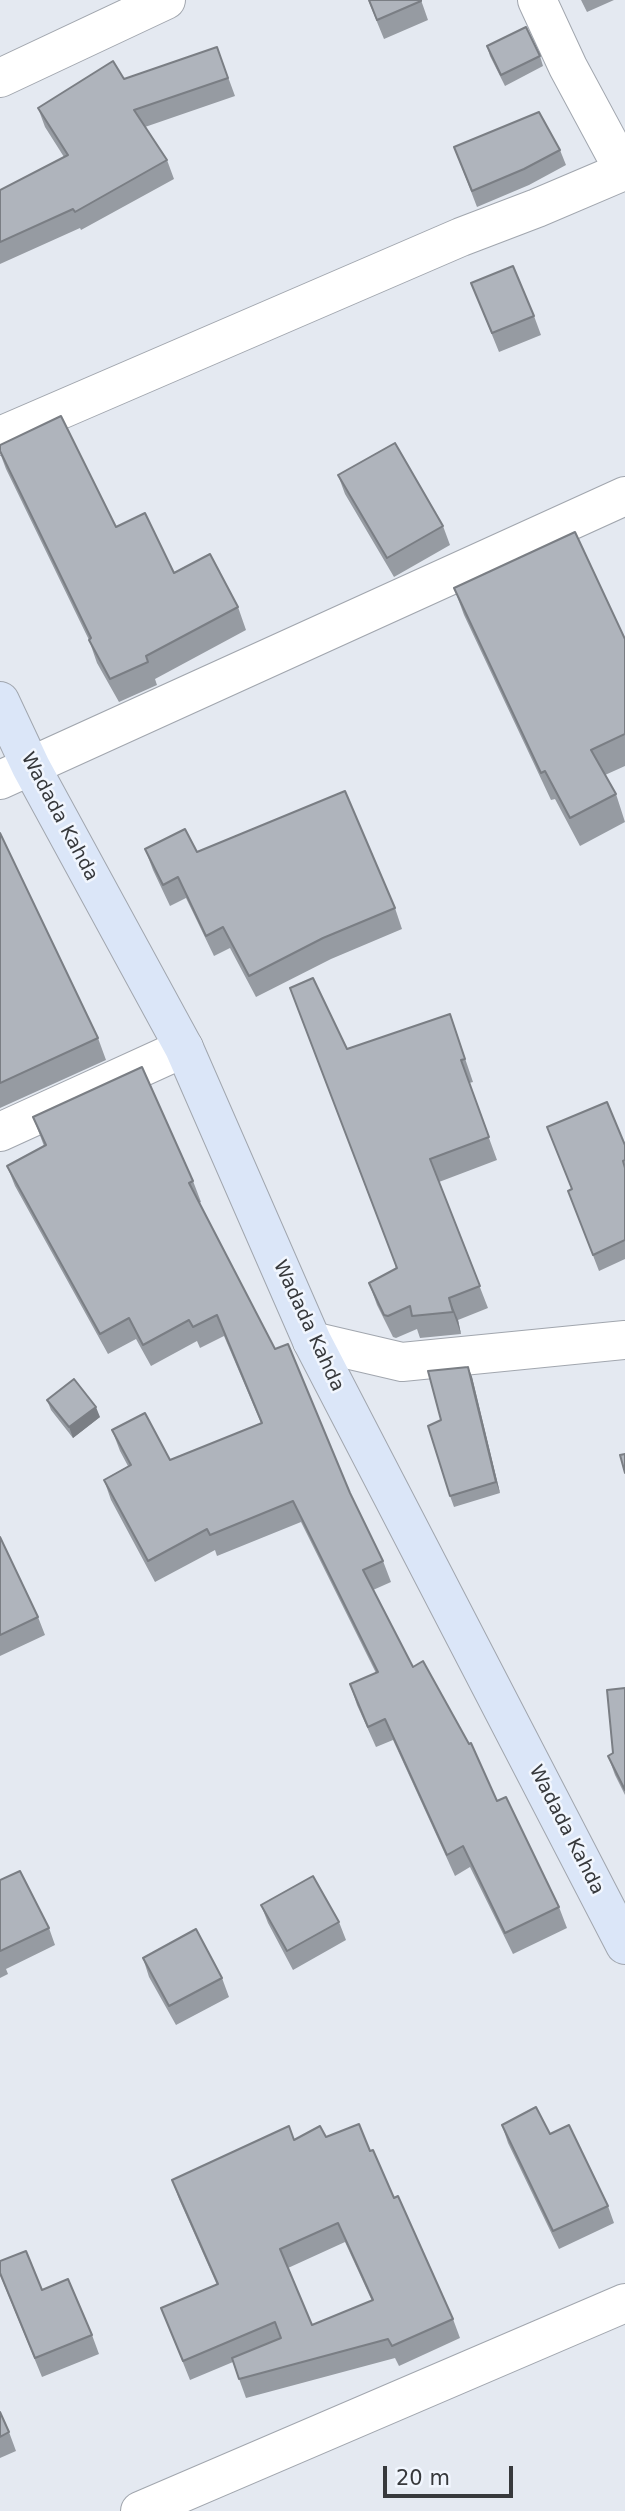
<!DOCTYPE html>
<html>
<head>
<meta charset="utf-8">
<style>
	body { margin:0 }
	#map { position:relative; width:625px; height:2511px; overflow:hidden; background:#e4e9f1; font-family:"DejaVu Sans",sans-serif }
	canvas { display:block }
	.scale { position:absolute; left:383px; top:2466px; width:130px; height:32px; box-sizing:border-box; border:4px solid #37393c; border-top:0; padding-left:9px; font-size:21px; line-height:24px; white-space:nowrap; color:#37393c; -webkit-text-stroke:5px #f1f6fe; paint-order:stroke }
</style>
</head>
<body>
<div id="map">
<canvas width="625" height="2511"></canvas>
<div class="scale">20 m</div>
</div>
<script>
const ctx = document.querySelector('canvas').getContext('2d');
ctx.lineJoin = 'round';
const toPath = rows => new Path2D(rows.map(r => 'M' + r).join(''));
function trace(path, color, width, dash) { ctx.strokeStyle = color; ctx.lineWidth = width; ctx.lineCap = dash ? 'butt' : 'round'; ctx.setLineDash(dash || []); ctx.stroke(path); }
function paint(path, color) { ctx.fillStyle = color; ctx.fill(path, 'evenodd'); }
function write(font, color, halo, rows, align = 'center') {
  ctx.font = font + ' "DejaVu Sans",sans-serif'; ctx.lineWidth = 5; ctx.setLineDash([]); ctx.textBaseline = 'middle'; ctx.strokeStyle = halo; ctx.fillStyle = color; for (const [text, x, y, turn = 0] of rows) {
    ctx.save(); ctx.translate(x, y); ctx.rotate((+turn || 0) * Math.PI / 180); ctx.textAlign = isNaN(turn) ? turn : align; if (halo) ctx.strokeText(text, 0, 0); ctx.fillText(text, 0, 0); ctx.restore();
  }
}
const minor = toPath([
	[0,78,166,0],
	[0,436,461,237,537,208,624,171,568,67,537,0],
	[0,780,625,496],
	[0,1132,184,1048],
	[312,1341,402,1362,625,1340],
	[140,2511,625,2303]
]);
const secondary = toPath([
	[0,701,31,767,184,1048,312,1341,625,1945]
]);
trace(minor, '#a1a6ae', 40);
trace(secondary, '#a1a6ae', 40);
trace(minor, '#fff', 38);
trace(secondary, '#dbe6f8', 38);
paint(toPath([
	[368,0,421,0,428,20,384,39],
	[581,0,614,0,587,12],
	[487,46,540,56,543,66,505,86,490,56],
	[217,47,235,96,145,127,167,160,174,179,81,230,80,228,0,264,0,190,64,157,45,127,38,108],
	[454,147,560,150,566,165,529,185,477,207],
	[471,283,534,316,541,335,499,352],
	[0,445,116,527,174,573,238,607,246,630,155,679,157,685,119,702,97,663,89,640,6,469,0,453],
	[338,475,443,526,450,545,394,577,345,494],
	[454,588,625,639,625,766,605,775,616,794,625,822,580,846,555,799,551,800,464,615],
	[0,833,98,1038,106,1060,0,1108],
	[145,849,197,852,395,908,402,929,331,959,256,997,230,948,214,956,186,898,170,906,153,870],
	[450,1014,473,1082,469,1083,497,1160,439,1182,488,1308,458,1320,461,1334,420,1338,417,1329,396,1338,393,1337,377,1305,369,1283,396,1269,347,1049],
	[33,1117,193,1181,201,1202,199,1203,350,1493,383,1561,391,1582,373,1590,413,1667,497,1801,559,1907,567,1928,513,1954,470,1867,455,1876,393,1740,376,1747,357,1705,350,1684,376,1673,301,1522,217,1556,215,1550,155,1582,111,1500,104,1480,128,1466,120,1451,112,1430,170,1460,261,1423,224,1336,200,1348,197,1341,151,1366,136,1339,108,1354,15,1186,7,1166,44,1146],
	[547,1127,625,1145,625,1259,599,1271,568,1191,572,1189],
	[468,1367,472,1377,500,1493,454,1507,450,1496,441,1420],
	[47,1400,100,1417,73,1438,51,1410],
	[0,1537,38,1617,45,1635,0,1656],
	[625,1688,625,1795,615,1775,608,1756,613,1753],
	[0,1880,49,1928,55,1945,6,1969,8,1974,0,1978],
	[261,1905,339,1922,346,1940,293,1970,268,1923],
	[143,1958,222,1978,229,1997,176,2025,149,1977],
	[502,2125,550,2134,608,2206,614,2223,559,2249,508,2143],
	[326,2137,370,2151,453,2319,460,2338,399,2366,395,2358,246,2398,233,2362,190,2380,161,2308,217,2285,179,2199,172,2180,294,2140],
	[345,2242,372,2301,312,2325,288,2268],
	[0,2261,42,2290,92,2335,99,2354,42,2377,0,2275],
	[0,2412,9,2432,16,2451,0,2458]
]), '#969ba2');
paint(toPath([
	[449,1298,458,1320,461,1334,453,1312],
	[468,1367,472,1377,500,1493,496,1482],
	[96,1407,100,1417,73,1438,69,1427]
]), '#7a7e84');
const building = toPath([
	[369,0,421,0,421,1,377,20,369,0],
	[526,27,540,56,501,75,487,46,526,27],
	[217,47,228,78,134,110,167,160,75,212,73,209,0,242,0,190,68,155,38,108,113,61,124,79,217,47],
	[539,112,560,150,524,169,472,191,454,147,539,112],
	[513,266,534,316,492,333,471,283,513,266],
	[61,416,116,527,145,513,174,573,210,554,238,607,146,656,148,662,110,679,89,640,91,638,0,451,0,445,61,416],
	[395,443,443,526,387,558,338,475,395,443],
	[575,532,625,639,625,734,591,750,616,794,570,818,545,771,541,773,454,588,575,532],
	[345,791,395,908,323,938,249,976,223,927,206,936,178,877,163,885,145,849,185,829,197,852,345,791],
	[0,833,98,1038,0,1083,0,833],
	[313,978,347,1049,450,1014,465,1059,461,1060,489,1137,430,1159,480,1286,449,1298,453,1312,412,1316,410,1306,388,1316,384,1315,369,1283,397,1268,290,988,313,978],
	[142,1067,193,1181,189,1183,275,1349,288,1344,350,1493,383,1561,363,1570,413,1667,423,1661,469,1744,471,1743,497,1801,506,1797,559,1907,505,1933,463,1846,447,1855,385,1719,368,1727,350,1684,378,1672,293,1501,210,1535,207,1529,148,1561,104,1480,131,1465,112,1430,145,1413,170,1460,262,1423,217,1315,193,1327,189,1320,143,1345,129,1318,100,1334,7,1166,46,1145,33,1117,142,1067],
	[607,1102,625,1145,625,1160,623,1161,625,1168,625,1240,593,1255,568,1191,572,1189,547,1127,607,1102],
	[468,1367,496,1482,450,1496,428,1426,441,1420,428,1371,468,1367],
	[74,1379,96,1407,69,1427,47,1400,74,1379],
	[625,1454,625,1473,620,1455,625,1454],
	[0,1537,38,1617,0,1635,0,1537],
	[625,1688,625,1790,608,1756,613,1753,607,1690,625,1688],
	[20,1871,49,1928,0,1951,0,1880,20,1871],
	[313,1876,339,1922,287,1951,261,1905,313,1876],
	[196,1929,222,1978,169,2006,143,1958,196,1929],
	[536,2107,550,2134,569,2125,608,2206,553,2231,502,2125,536,2107],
	[359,2124,370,2151,373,2150,394,2198,398,2196,453,2319,392,2346,388,2339,239,2379,232,2358,281,2338,275,2322,183,2361,161,2308,218,2284,172,2180,289,2126,294,2140,320,2126,326,2137,359,2124],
	[338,2223,373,2300,312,2325,280,2249,338,2223],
	[26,2251,42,2290,68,2279,92,2335,35,2358,0,2273,0,2261,26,2251],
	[0,2412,9,2432,0,2437,0,2412]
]);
paint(building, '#afb4bc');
trace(building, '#7a7e84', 2);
write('19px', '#37393c', '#f1f6fe', [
	["Wadada Kahda",59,817,62],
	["Wadada Kahda",308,1326,65],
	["Wadada Kahda",566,1830,63]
]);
</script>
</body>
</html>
